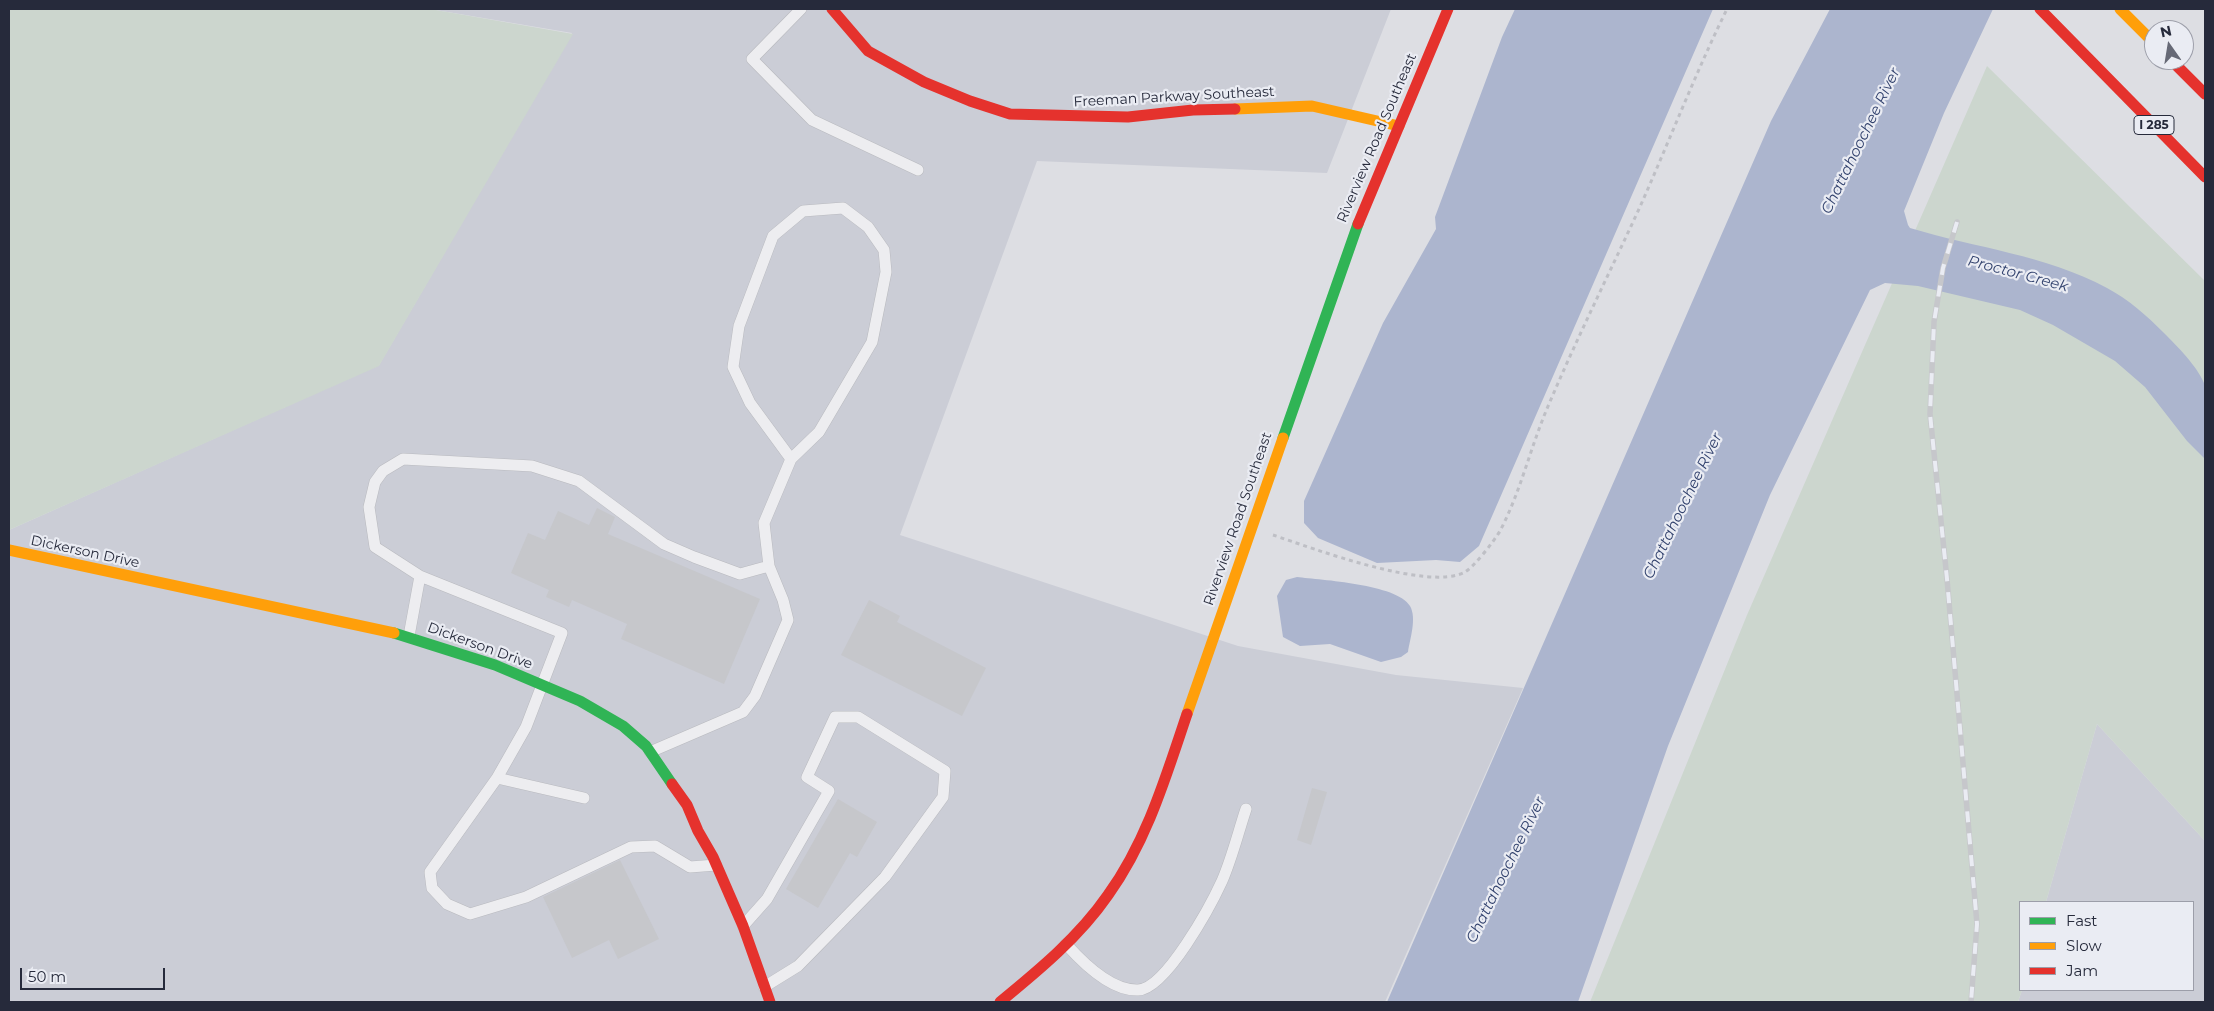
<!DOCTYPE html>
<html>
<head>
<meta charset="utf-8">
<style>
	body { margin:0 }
	#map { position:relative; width:2214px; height:1011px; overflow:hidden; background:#dddee3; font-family:Montserrat,sans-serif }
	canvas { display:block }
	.frame { position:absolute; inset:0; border:10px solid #262a3b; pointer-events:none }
	.legend { position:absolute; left:2019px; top:901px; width:175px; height:90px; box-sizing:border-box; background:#eaecf3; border:1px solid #9c9ea9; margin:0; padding:6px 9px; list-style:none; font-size:15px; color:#262a3b }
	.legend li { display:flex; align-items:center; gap:10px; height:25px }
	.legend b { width:25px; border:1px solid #9c9ea9 }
	.north { position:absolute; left:2144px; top:20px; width:50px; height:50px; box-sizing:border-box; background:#eaecf3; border:1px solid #9c9ea9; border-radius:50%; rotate:347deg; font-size:14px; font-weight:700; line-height:20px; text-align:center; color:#262a3b }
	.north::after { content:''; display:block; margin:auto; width:18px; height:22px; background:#666976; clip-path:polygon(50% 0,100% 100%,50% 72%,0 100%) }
	.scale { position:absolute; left:20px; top:968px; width:145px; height:22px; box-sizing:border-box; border:2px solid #262a3b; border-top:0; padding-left:6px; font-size:15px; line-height:18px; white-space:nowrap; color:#262a3b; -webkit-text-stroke:4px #eaecf3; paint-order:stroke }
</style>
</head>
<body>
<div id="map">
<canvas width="2214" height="1011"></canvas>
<div class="frame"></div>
<ul class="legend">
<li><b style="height:6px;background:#30b455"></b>Fast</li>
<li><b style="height:6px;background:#ff9f0a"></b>Slow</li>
<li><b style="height:6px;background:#e5322d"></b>Jam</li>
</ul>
<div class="north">N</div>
<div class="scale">50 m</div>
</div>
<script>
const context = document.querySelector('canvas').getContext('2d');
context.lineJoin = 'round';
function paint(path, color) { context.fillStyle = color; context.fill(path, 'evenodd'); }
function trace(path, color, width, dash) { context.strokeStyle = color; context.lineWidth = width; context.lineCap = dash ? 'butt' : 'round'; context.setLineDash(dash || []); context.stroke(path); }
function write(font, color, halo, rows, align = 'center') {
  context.font = font + ' Montserrat,sans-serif'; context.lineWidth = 4.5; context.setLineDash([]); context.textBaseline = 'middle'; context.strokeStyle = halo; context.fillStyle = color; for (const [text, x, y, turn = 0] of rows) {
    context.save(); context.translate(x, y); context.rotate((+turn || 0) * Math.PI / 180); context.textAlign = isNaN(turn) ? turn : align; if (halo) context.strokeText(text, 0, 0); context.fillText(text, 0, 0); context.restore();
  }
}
paint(new Path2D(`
	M 430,9 L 1391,9 L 1327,173 L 1037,161 L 900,535 L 1238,646 L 1396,675 L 1523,688 L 1385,1002 L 9,1002 L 9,530 L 379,365 L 572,33 Z
	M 2097,724 L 2205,841 L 2205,1002 L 2018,1002 L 2022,990 L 2193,990 L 2193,902 L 2046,902 Z`), '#cbcdd6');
paint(new Path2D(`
	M 9,9 L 430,9 L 573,34 L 379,366 L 9,530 Z
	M 1987,66 L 2205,281 L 2205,841 L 2097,724 L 2046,902 L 2020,902 L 2022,990 L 2018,1002 L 1590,1002 L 1747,615 Z`), '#ccd6ce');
paint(new Path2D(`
	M 1515,9 L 1713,9 L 1479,546 L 1460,562 L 1436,560 L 1377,563 L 1318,538 L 1304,523 L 1304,501 L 1383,323 L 1436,229 L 1435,217 L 1502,37 Z
	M 1830,9 L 1993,9 L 1944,113 L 1904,211 L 1908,225 L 1910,228 C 1976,248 2046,255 2107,288 C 2128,299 2147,316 2164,333 C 2177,346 2197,366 2204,383 C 2208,391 2205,447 2205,459 L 2187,441 L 2145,387 L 2115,361 L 2053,325 L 2020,310 L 1918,286 L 1885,283 L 1870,290 L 1770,495 L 1668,746 L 1578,1002 L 1387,1002 L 1771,121 Z
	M 1297,577 C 1321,580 1397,584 1410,606 C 1417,618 1410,639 1408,652 L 1401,657 L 1381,662 L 1330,644 L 1300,646 L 1283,637 L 1277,596 L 1286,580 Z`), '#acb5ce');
paint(new Path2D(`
	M 597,508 L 615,517 L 608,534 L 760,599 L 724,684 L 621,639 L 627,624 L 572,600 L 569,607 L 546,597 L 549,590 L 511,573 L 528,533 L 545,540 L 558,511 L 589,525 Z
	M 869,600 L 900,616 L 897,622 L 986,668 L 962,716 L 841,655 Z
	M 1312,788 L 1327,792 L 1311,845 L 1297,840 Z
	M 838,799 L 877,822 L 857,857 L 850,853 L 818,908 L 786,889 Z
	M 620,860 L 659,939 L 618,959 L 609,940 L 572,958 L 543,897 Z`), '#c6c7cb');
const lane = new Path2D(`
	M 801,9 L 752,59 L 812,120 L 918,170
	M 420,576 L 562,633 L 526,727 L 497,778 L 430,872 L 432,888 L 447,904 L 470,914 L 526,897 L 631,847 L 655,846 L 690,867 L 716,865
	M 409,636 L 420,576 L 375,547 L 369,507 L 375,482 L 383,471 L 403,459 L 532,466 L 579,481 L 664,544 L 694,557 L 740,574 L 769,566
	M 650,752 L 743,712 L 755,696 L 788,620 L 783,600 L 769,566 L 764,523 L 791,459 L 819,432 L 872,342 L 886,272 L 884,250 L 868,227 L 843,208 L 803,211 L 773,236 L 739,326 L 733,367 L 750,403 L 791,459
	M 497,778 L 584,798
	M 743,926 L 767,899 L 829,791 L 807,777 L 835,717 L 858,717 L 945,771 L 943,797 L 885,877 L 798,966 L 764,987
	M 1066,944 C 1082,962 1111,991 1138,990 C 1166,989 1211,905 1222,881 C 1232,858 1238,833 1246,809`);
trace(lane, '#b9babf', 12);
trace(new Path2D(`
	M 1273,535 C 1312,548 1429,592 1465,572 C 1475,566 1494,541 1500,531 C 1521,491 1531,445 1549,404 C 1577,338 1609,274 1639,209 C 1669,142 1695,74 1727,9`), '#bebfc5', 3, [4, 4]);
trace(lane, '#ededf0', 11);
trace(new Path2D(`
	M 1283,438 L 1358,224
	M 394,633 L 495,665 L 580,701 L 623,726 L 646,746 L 672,784`), '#30b455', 11);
trace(new Path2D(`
	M 2120,9 L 2154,43
	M 1235,109 L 1312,106 L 1399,126
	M 9,550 L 394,633
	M 1187,714 L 1283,438`), '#ff9f0a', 11);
trace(new Path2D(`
	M 832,9 L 868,51 L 924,82 L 970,101 L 1010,114 L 1128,117 L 1193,110 L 1235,109
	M 2040,9 L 2205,177
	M 2171,60 L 2205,94
	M 1358,224 L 1448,9
	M 672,784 L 687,805 L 698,831 L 713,857 L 743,926 L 770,1002
	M 1000,1002 C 1039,970 1079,937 1108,895 C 1147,841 1166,776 1187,714`), '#e5322d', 11);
const rail = new Path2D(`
	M 1957,222 L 1943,268 L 1934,322 L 1930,414 L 1947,579 L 1977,924 L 1971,1002`);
trace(rail, '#c6c7cb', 5.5);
trace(rail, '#eaecf3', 4, [11]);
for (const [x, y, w] of [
	[2154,125,40]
]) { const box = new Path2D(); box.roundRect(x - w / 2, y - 9.5, w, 19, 4); context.fillStyle = '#eaecf3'; context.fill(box); trace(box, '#262a3b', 1); }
write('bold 12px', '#262a3b', null, [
	["I 285",2154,125]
]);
write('14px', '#262a3b', '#eaecf3', [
	["Freeman Parkway Southeast",1174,97,-3],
	["Riverview Road Southeast",1377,138,-67],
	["Riverview Road Southeast",1238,519,-71],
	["Dickerson Drive",85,552,12],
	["Dickerson Drive",480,646,20]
]);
write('italic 15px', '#31416d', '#eaecf3', [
	["Chattahoochee River",1861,141,-64],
	["Proctor Creek",2018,274,15],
	["Chattahoochee River",1683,506,-64],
	["Chattahoochee River",1506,870,-64]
]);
</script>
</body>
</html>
